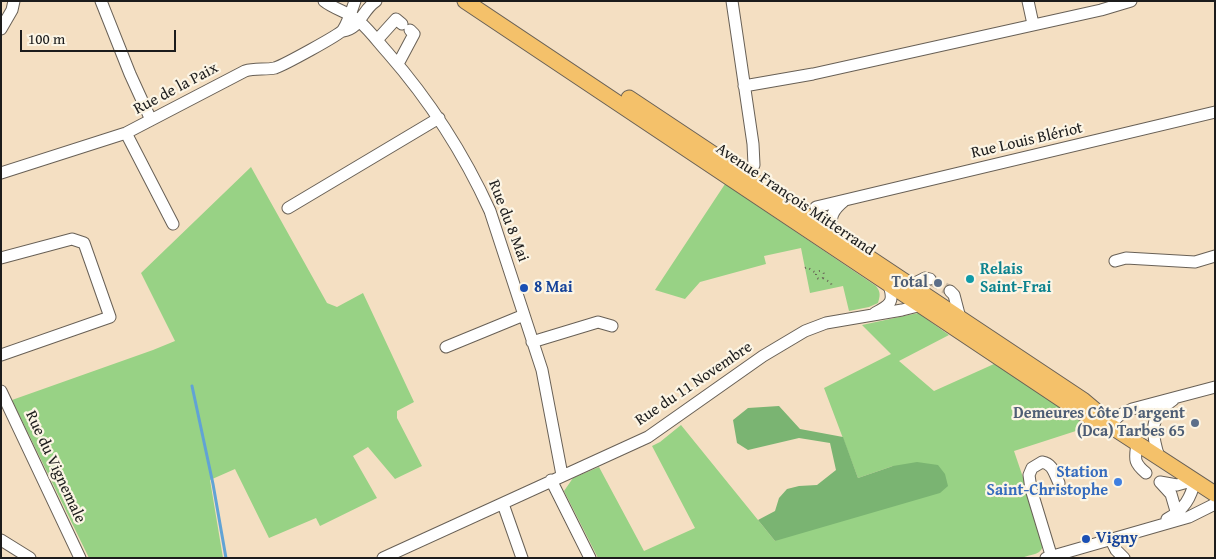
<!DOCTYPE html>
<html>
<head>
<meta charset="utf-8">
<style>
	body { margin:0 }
	#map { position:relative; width:1216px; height:559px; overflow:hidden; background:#f4dfc2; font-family:"Gentium Book Plus",serif }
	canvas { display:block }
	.frame { position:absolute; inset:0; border:2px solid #1c1c1c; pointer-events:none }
	.scale { position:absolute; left:20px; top:30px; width:156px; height:22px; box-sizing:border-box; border:2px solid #1c1c1c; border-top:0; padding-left:6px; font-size:15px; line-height:18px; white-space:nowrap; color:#1c1c1c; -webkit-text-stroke:4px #fcf5e5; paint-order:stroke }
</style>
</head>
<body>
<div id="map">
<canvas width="1216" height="559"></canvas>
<div class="frame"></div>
<div class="scale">100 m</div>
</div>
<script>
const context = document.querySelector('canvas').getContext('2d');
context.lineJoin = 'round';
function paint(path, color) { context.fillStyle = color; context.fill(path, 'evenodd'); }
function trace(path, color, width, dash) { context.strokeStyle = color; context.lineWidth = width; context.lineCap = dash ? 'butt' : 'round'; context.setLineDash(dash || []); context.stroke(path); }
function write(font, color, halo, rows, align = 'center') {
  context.font = font + ' "Gentium Book Plus",serif'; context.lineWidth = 4.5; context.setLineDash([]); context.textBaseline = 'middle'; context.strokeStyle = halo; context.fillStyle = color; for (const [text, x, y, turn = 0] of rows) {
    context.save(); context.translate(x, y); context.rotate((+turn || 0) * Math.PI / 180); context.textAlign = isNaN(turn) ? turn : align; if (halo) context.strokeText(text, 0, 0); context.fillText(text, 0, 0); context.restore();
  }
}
paint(new Path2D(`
	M 251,167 L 327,303 L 337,307 L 363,293 L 414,402 L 397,411 L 397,418 L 422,466 L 395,479 L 368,447 L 353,456 L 377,498 L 320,526 L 316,518 L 269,538 L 235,469 L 210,480 L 223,558 L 89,558 L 12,400 L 153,350 L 175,341 L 141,273 Z
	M 725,184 L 876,286 C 881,292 880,296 878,303 L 869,307 L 849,311 L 843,286 L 810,293 L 801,248 L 764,256 L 766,264 L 700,282 L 685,299 L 655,290 Z
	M 918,313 L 949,335 L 899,361 L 934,391 L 994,364 L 1087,423 L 1082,429 L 1014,451 L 1044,539 C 1043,556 1035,553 1021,558 L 598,558 L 564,491 L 573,478 L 599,467 L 644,551 L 695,528 L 652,446 L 660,442 L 681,425 L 775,541 L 893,466 L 858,478 L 824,388 L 891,354 L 862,325 Z`), '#98d285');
paint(new Path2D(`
	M 779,406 L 800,429 L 843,437 L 858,478 L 893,466 L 917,462 L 938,465 L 945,474 L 948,486 L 940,493 L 775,541 L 758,520 L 775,511 L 779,498 L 787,489 L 799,486 L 817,485 L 836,470 L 830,443 L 799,438 L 748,450 L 737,443 L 733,420 L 748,408 Z`), '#7ab472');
trace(new Path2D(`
	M 192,386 L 213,484 L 226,558`), '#61a3d5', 3);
trace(new Path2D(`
	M 930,279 L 950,291`), '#c9b8a1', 11, [11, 5.5]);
const minor = new Path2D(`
	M 101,1 L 130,74 L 151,120
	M 324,1 C 335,10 350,12 360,22 C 370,31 379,43 388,53 C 430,101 464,154 490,211 L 542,370 L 562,475
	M 732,1 L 753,144 L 754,165 L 747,176
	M 1028,1 L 1033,24
	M 1,29 L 12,10 L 14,1
	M 343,31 C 361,28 361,11 376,1
	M 377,40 L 396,19 L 402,24
	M 398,64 L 414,34 L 410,30
	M 744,86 L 813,74 L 1101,10 L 1131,1
	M 126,133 L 173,224
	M 1,173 L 126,133 L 245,71 C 255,68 265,70 275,68 C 284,65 339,35 343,30 C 348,22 352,10 355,1
	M 816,207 L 1215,112
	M 288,208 L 439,118
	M 832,232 C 829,217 833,210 844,201
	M 1,258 L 72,239 L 84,243 L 110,317 L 1,355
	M 1115,261 L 1126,258 L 1195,262 L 1215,256
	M 911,285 L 925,278 L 930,279
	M 950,291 L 954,295 L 960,318
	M 875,313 C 891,305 895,301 888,283
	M 532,342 L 598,322 L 612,326
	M 446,347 L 524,315
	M 1,391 L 80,558
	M 1109,425 L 1120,415 L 1132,409 L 1215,387
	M 1137,443 C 1135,459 1133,462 1146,473
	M 1159,457 C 1151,433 1149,415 1173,400
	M 551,480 L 590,558
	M 1160,482 L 1177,485 L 1195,480 C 1191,498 1184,510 1167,519
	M 1160,482 L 1171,494 L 1178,518
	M 503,504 L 522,558
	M 1110,538 L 1116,550 L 1124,558
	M 1,540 L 30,558
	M 383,558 L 648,437 L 763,356 L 805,331 L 826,323 L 902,310 L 914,307 L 918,303
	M 1046,558 L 1189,517 L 1215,504
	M 1052,558 L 1031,489 L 1029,475 L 1032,468 L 1042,462 C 1053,464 1054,473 1059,483`);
const major = new Path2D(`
	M 465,1 L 1076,409 L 1093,419 L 1109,425 L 1215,494
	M 629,98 L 1083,400 L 1102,416`);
trace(minor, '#686056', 13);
trace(major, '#686056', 17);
trace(new Path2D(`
	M 805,268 L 807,267 L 816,273
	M816 275a4 4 0 1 1 8 0a4 4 0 1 1-8 0Z
	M 823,278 L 831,283 L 832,288`), '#686056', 2, [1, 4]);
trace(minor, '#fff', 11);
trace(major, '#f4c16a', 15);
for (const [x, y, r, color] of [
	[970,279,5,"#0f9aa8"],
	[938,283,5,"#5c6f8a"],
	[524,288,5,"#1a4fb4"],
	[1195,423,5,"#5c6f8a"],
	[1118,482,5,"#3f7fe0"],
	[1086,539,5,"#1a4fb4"]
]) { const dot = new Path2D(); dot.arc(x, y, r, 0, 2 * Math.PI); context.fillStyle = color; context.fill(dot); trace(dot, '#fcf5e5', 2); }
write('16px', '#1c1c1c', '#fcf5e5', [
	["Rue de la Paix",176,89,-28],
	["Rue Louis Blériot",1027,141,-13],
	["Avenue François Mitterrand",795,200,34],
	["Rue du 8 Mai",508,221,69],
	["Rue du 11 Novembre",694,384,-34],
	["Rue du Vignemale",55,467,65]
]);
write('bold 16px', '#0d838f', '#fcf5e5', [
	["Relais",980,270],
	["Saint-Frai",980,288]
], 'left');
write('bold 16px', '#4e5e75', '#fcf5e5', [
	["Total",928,283],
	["Demeures Côte D'argent",1185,414],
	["(Dca) Tarbes 65",1185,432]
], 'right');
write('bold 16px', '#164399', '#fcf5e5', [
	["8 Mai",534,288],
	["Vigny",1096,539]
], 'left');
write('bold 16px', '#366cbe', '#fcf5e5', [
	["Station",1108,473],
	["Saint-Christophe",1108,491]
], 'right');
</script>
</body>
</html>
